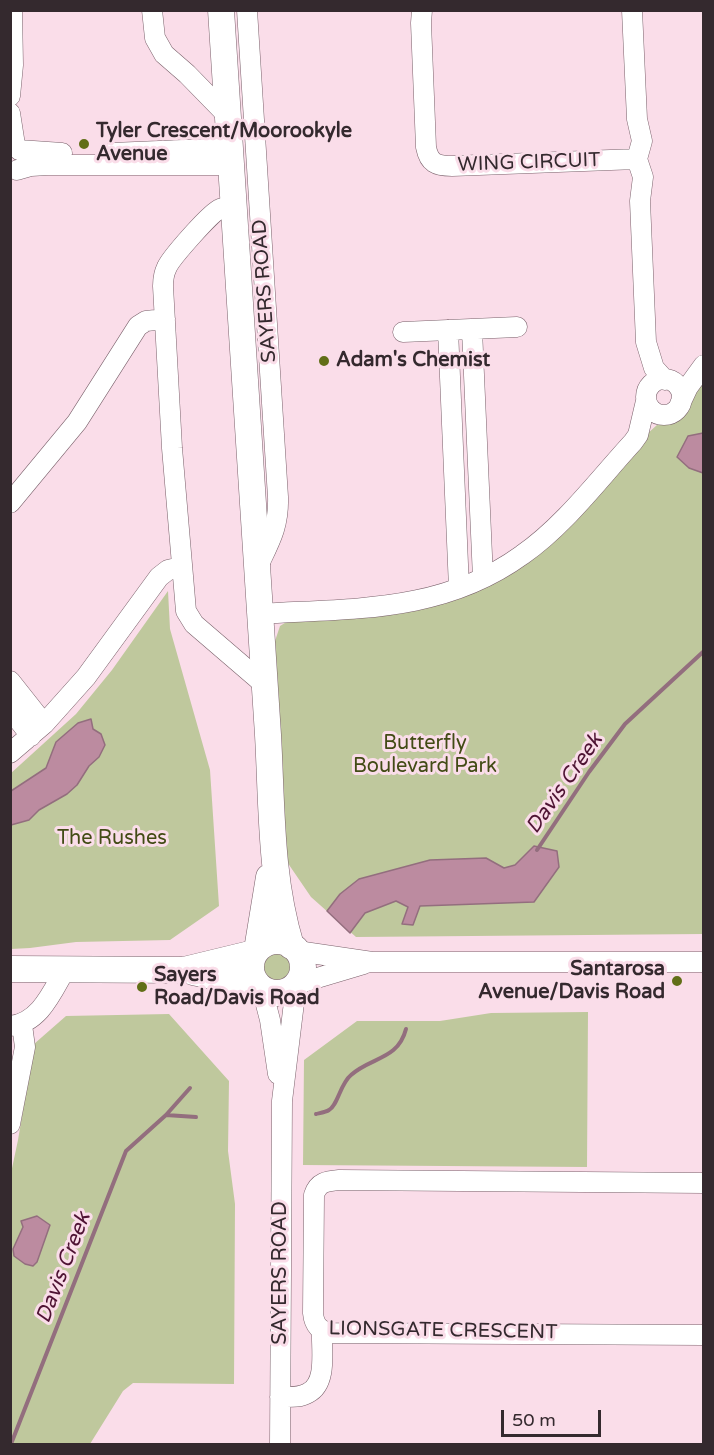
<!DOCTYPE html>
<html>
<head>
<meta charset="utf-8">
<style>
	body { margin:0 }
	#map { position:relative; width:714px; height:1455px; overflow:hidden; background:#fadde9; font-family:"Varela Round",sans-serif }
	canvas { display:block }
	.frame { position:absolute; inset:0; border:12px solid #34292e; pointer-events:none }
	.scale { position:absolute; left:501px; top:1410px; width:100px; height:27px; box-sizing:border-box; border:3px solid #34292e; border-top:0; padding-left:8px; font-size:18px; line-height:21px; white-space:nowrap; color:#34292e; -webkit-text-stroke:4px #fadde9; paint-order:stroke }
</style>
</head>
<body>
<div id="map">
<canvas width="714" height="1455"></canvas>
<div class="frame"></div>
<div class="scale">50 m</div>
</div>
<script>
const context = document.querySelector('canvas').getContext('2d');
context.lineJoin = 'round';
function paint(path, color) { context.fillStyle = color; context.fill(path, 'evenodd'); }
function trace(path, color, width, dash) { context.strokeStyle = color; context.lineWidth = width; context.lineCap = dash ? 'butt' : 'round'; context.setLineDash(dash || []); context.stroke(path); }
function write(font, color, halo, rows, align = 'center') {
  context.font = font + ' "Varela Round",sans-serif'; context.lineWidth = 6; context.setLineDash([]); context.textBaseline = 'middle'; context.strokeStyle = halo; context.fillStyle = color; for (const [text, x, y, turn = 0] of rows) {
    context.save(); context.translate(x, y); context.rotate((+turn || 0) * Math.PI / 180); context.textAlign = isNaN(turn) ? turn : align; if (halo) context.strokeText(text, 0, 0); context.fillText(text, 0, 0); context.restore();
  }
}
paint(new Path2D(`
	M 703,375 L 703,934 L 356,937 L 311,897 L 283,856 L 275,641 L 280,626 L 288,621 L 470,593 L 657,425 L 672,420 L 682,413 Z
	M 168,591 L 170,629 L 210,770 L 219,906 L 170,940 L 76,942 L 30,948 L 11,949 L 10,774 L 76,714 L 112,670 Z
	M260 968a16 16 0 1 1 32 0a16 16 0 1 1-32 0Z
	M 588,1012 L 587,1167 L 303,1165 L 304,1060 L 357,1021 L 440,1021 L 491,1013 Z
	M 169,1014 L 229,1081 L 228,1151 L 235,1204 L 234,1384 L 133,1383 L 123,1391 L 90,1444 L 11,1444 L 11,1173 L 18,1140 L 34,1044 L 66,1016 Z`), '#bfc89d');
const water = new Path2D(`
	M 703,433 L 704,433 L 703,473 L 689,468 L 677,457 L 688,436 Z
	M 91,719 L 93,729 L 101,734 L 105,745 L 99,757 L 89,766 L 77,785 L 67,794 L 39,810 L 29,820 L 11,825 L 11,791 L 46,768 L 56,742 L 78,723 Z
	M 534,846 L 557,851 L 559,867 L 534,902 L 420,906 L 413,925 L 402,924 L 408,907 L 396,901 L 365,913 L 350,933 L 327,911 L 340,894 L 359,879 L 430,860 L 486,858 L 504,868 L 515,865 Z
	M 37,1216 L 50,1225 L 37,1262 L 33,1266 L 25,1264 L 14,1256 L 13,1249 L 23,1227 L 21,1221 Z`);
paint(water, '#bc8ba0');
trace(water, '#936e7e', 1.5);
trace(new Path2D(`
	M 537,850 L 589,772 L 625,724 L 704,651
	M 316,1114 C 320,1113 326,1112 329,1110 C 338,1105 340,1084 351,1075 C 371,1057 398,1060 406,1029
	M 166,1115 L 196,1117
	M 11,1444 L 126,1151 L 166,1115 L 190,1088`), '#936e7e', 4);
const minor = new Path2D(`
	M 152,10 L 155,38 L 164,54 L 187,74 L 227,115
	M 247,10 L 278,497 C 279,526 270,541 258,566
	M 422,10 L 421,23 L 426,147 C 429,163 436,166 452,166 L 637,159
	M 632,10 L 637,119 L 642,141 L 637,159 L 643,177 L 640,201 L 646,342 L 654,368 L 665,380
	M 10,96 L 13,65 L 12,10
	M 10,113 L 15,145
	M 19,150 L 62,153
	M 112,153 L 230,148
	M 17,170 L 31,166 L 47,165 L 231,165
	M 234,208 C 230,208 224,207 220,209 C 211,212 171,258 167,267 C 164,273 163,279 163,286 L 172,448 L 186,611 L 194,624 L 265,685
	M 448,330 L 459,588
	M 472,330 L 483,578
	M 403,332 L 517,327
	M646 397a18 18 0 1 1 36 0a18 18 0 1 1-36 0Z
	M 680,404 L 688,387 L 704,365
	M 10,503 L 77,422 L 138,326 L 146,321 L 165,319
	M 260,614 C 353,608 442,613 522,555 C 564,526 599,479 633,442 L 638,435 L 646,401
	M 10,681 L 44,724
	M 10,709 L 31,736
	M 10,753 L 44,724 L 86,677 L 159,577 L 168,570 L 181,567
	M 297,951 L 372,962 L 704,962
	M 297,984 L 364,964
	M 262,989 L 270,1020 L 278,1074
	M 10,1026 C 40,1023 52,992 66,968
	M 10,1124 L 25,1047 L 22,1025
	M 704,1183 L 339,1180 C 327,1181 318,1182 314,1195 L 313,1313 C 314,1325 320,1332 332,1333 L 704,1335
	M 280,1397 C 289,1397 300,1398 308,1393 C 328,1383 321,1349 322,1330
	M 280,1444 L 282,1101 L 296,986`);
const major = new Path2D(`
	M 221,10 L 268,735 C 272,806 270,877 291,946
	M251 967a26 26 0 1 1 52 0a26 26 0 1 1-52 0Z
	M 257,950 L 269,877
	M 10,969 L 184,970 L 254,953
	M 193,972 L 258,986`);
trace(minor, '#7a616b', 21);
trace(major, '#7a616b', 27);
trace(minor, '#fff', 20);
trace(major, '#fff', 26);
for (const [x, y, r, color] of [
	[84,144,6,"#616e17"],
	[324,361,6,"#616e17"],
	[677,981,6,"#616e17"],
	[142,987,6,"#616e17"]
]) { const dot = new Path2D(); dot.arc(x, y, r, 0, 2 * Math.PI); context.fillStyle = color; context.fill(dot); trace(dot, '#fadde9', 2); }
write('bold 20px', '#34292e', '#fadde9', [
	["Tyler Crescent/Moorookyle",96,132],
	["Avenue",96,155],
	["Adam's Chemist",336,361],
	["Santarosa",665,970,"right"],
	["Avenue/Davis Road",665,993,"right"],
	["Sayers",154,976],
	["Road/Davis Road",154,999]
], 'left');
write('20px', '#34292e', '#fadde9', [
	["WING CIRCUIT",529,163,-2],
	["SAYERS ROAD",265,291,-94],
	["SAYERS ROAD",281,1273,-90],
	["LIONSGATE CRESCENT",443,1331,1]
]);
write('20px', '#424b15', '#fadde9', [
	["Butterfly",425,744],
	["Boulevard Park",425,767],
	["The Rushes",112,839]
]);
write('italic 21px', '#4e1333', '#fadde9', [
	["Davis Creek",565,784,-55],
	["Davis Creek",64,1268,-69]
]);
</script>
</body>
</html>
